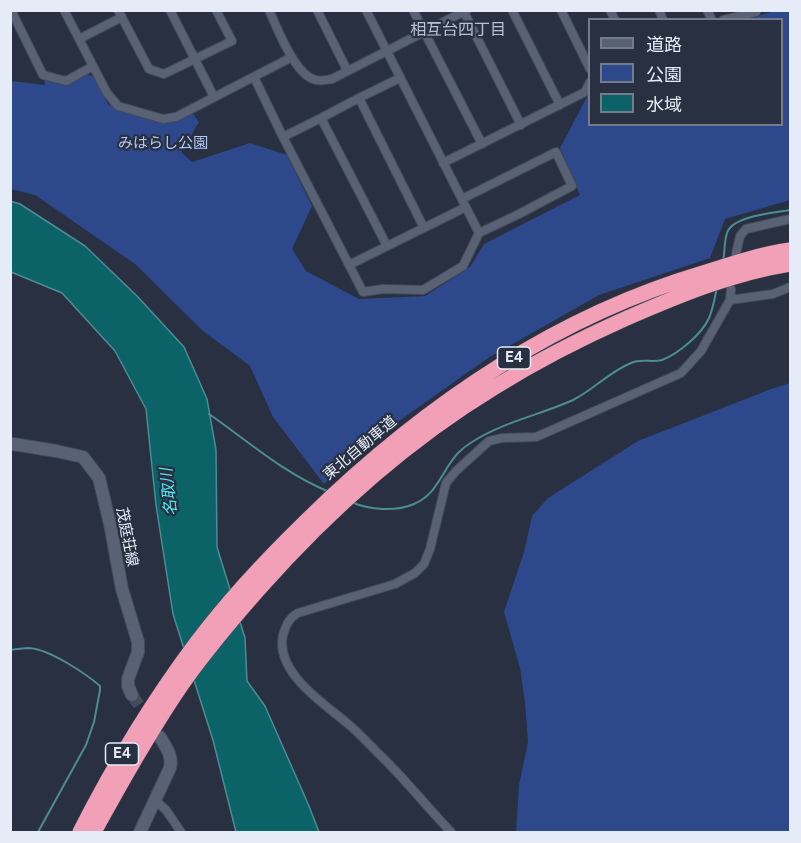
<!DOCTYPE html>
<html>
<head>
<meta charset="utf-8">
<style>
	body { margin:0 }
	#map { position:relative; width:801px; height:843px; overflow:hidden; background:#283041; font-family:"Public Sans","Noto Sans JP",sans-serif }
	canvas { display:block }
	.frame { position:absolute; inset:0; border:12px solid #e6ecf7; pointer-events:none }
	.legend { position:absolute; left:588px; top:18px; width:195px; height:108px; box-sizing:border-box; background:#283041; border:2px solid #747b8a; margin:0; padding:8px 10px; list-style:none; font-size:18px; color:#e6ecf7 }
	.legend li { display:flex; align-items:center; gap:12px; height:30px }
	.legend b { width:30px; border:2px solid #747b8a }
</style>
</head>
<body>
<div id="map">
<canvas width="801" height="843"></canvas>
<div class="frame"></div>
<ul class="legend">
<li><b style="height:8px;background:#596275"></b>道路</li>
<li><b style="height:16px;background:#2d488b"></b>公園</li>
<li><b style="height:16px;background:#0b6367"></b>水域</li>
</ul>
</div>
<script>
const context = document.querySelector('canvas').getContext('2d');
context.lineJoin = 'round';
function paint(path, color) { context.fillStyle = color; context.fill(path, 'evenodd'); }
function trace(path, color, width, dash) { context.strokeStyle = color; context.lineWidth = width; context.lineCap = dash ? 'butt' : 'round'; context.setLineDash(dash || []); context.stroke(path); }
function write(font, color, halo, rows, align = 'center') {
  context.font = font + ' "Public Sans","Noto Sans JP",sans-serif'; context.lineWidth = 4.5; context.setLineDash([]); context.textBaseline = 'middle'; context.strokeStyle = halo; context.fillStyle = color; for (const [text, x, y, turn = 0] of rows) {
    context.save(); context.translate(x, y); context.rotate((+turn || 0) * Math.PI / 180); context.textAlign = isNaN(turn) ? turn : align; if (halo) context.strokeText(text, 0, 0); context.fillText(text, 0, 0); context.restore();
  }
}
paint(new Path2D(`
	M 774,11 L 790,11 L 790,200 L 725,219 L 710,258 L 599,295 L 488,358 L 399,421 L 324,484 L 273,417 L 250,366 L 203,331 L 135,264 L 35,195 L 11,189 L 11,81 L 45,85 L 44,79 L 66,84 L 86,74 L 93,76 L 108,104 L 124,112 L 166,124 L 193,114 L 199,122 L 181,152 L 192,162 L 250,143 L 287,155 L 312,206 L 292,249 L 306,271 L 359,299 L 425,296 L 470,267 L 484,244 L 580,195 L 560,148 L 589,93 L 590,124 L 782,124 L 782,20 L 748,19 Z
	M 790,383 L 790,832 L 516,832 L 519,785 L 528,742 L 525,703 L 520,668 L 504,612 L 524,552 L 532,516 L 548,498 L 638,441 L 771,389 Z`), '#2d488b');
const water = new Path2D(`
	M 10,201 L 20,204 L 85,246 L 137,296 L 184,347 L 207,399 L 216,450 L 217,547 L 245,638 L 247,681 L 265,706 L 309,806 L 319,832 L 236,832 L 213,740 L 173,614 L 156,505 L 146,409 L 115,351 L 62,293 L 11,272 Z`);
paint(water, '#0b6367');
trace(water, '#4d8c92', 1.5);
trace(new Path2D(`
	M 723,261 C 725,252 724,242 727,233 C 732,216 774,213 790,210
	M 209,414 C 248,441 282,472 327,491
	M 351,502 C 370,510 395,512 414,504 C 438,494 442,470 458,453 C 462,449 467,445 472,442 C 503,422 540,415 573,400 C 593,390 609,372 631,363 C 641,358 651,363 662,360 C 678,354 702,334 709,318 C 713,309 715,297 717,287
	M 10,650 C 17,649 23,648 29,648 C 49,649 85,673 100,686 L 100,690 L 94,722 L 86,745 L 38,832`), '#4d8c92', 2);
trace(new Path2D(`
	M 132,695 L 150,721`), '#444c5c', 12, [12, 6]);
const street = new Path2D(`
	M 11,10 L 43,75 L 66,81 L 93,66
	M 64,10 L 107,93 L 118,106 L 163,119 L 176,117 L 292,57
	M 118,10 L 149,69 L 164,74 L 232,41 L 216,10
	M 170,10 L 214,97
	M 269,10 C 277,28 294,72 313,79 C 319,82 325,80 332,79 L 467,10
	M 317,10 L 347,70
	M 366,10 L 479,233
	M 413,10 L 482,144
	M 463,10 L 521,125
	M 512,10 L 560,105
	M 561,10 L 590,69
	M 610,10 L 615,20
	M 659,10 L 663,20
	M 707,10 L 712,20
	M 723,20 L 756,12 L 755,10
	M 79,39 L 122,17
	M 254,77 L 283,137 L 363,292 L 383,289 L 423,290 L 463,266 L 479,233 L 519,214 L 572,186 L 556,152 L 462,199
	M 359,98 L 400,78
	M 283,137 L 321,118
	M 443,163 L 585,92 L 590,82
	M 387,246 L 321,118 L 359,98 L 424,228
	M 736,254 L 740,236 L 746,229 L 790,219
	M 349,265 L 466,207
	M 730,300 L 773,294 L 790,287
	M 155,800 L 166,810 L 181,832
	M 451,832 C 427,807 405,779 380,755 C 369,744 359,733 347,723 C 323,703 275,672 283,635 C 286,625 289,618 298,613 L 395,584 L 415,573 L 424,564 L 430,549 L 446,483 L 456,471 L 489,441 L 502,438 L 536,437 L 681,373 L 701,351 L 730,300 L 731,289`);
const secondary = new Path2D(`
	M 13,444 L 56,451 L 83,457 L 99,478 L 110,524 L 122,589 L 138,642 L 138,652 L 128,679 L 128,686 L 132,695
	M 140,832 L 170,768 C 173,756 166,747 160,737`);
const highway = new Path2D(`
	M 80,832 C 114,765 152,702 197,642 C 230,598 267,559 306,521 C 418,411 551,318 703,273 C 731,264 761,254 790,250
	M 94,832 C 119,786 145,740 174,696 C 199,658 229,623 258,590 C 327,512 406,441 495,387 C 537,361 582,338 627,318 C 680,295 733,273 790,264`);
trace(street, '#444b59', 10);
trace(secondary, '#444b59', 14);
trace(highway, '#444b59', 16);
trace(street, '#596275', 8);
trace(secondary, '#596275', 12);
trace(highway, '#f2a0b7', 15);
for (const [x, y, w] of [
	[514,358,33],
	[122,754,33]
]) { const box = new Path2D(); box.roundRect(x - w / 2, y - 11, w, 22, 4.5); context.fillStyle = '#283041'; context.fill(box); trace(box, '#e6ecf7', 1.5); }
write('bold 14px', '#e6ecf7', null, [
	["E4",514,358],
	["E4",122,754]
]);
write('15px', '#b6c9f2', '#283041', [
	["みはらし公園",163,143]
]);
write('15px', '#e6ecf7', '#283041', [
	["東北自動車道",360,448,-40],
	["茂庭荘線",127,537,79]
]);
write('16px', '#b7c1d7', '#283041', [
	["相互台四丁目",458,30]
]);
write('italic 16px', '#52e6ee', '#283041', [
	["名取川",169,492,-96]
]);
</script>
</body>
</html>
